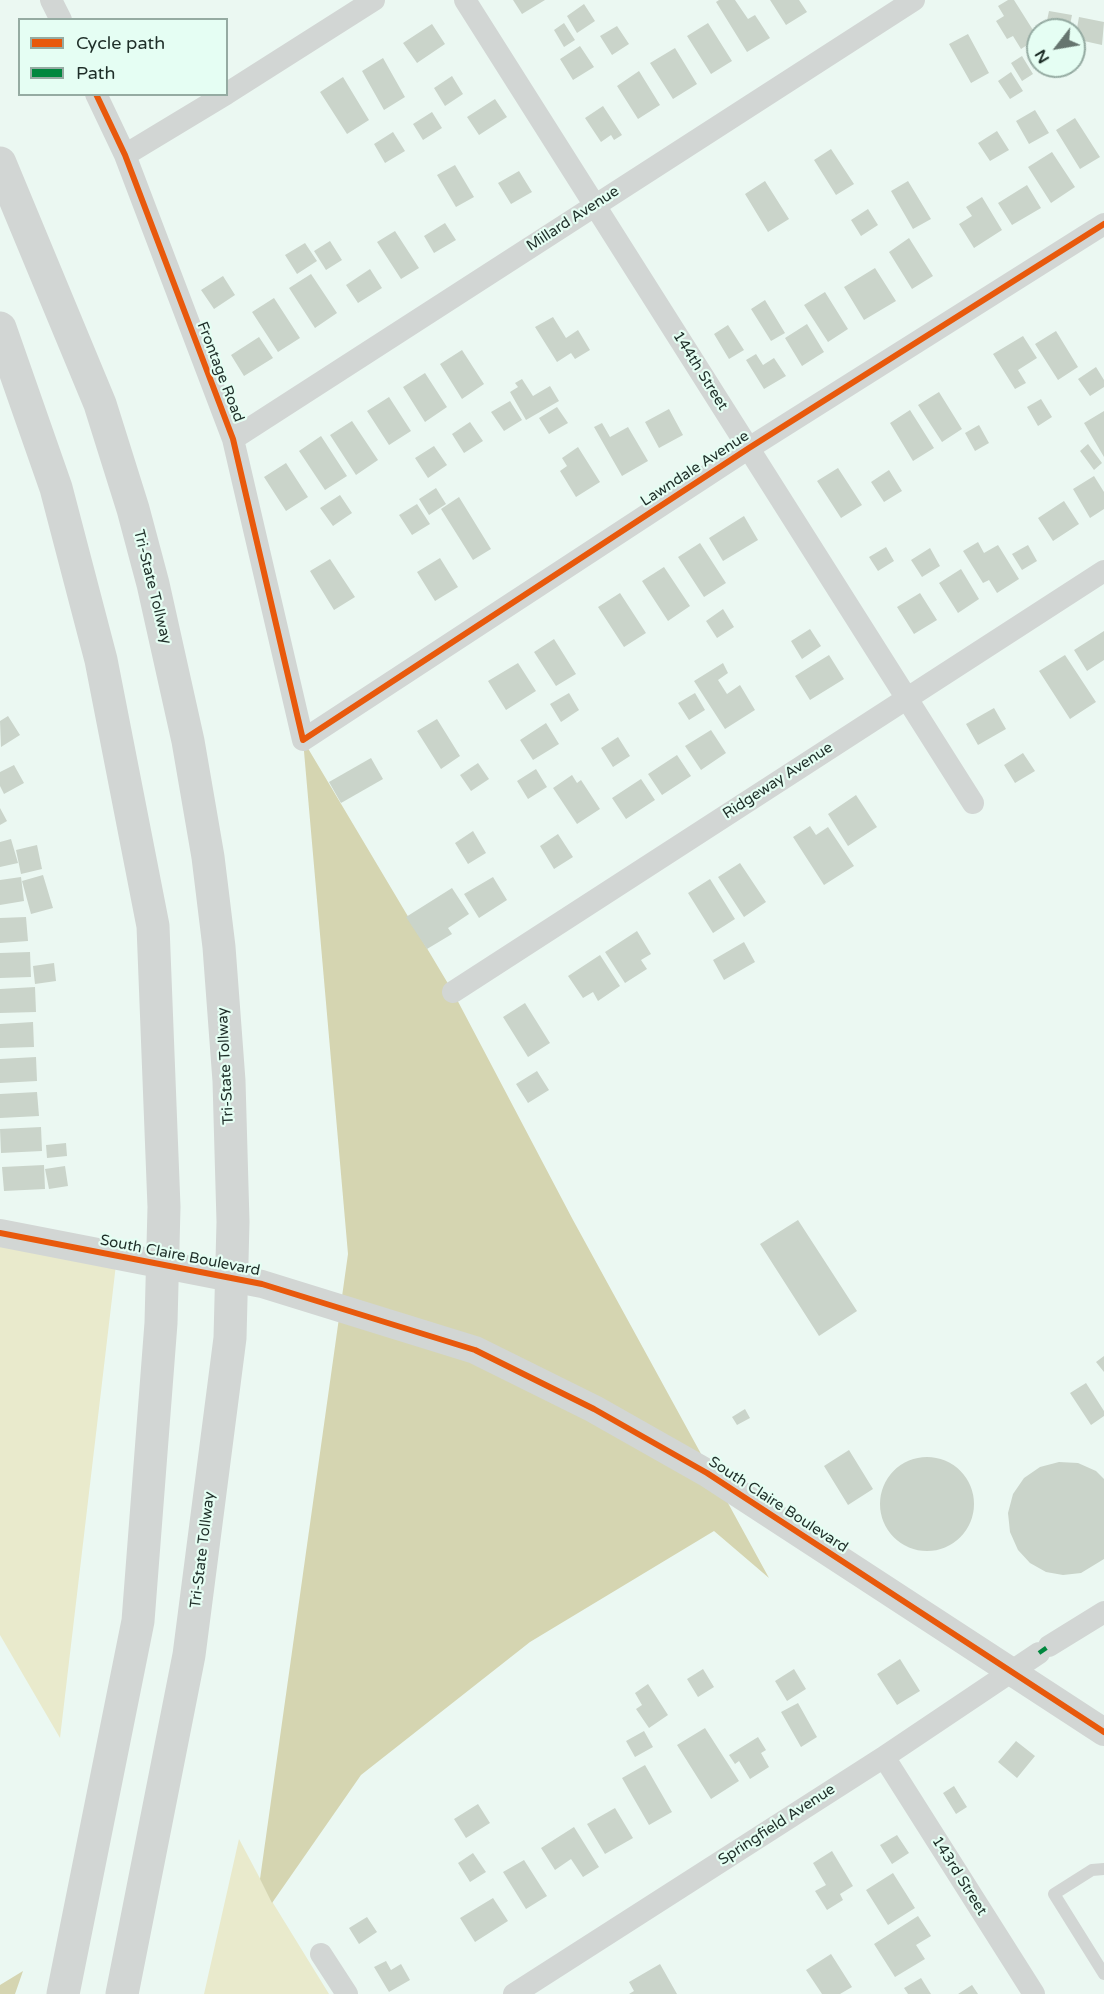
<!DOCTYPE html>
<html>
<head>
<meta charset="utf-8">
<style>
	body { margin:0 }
	#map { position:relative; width:1104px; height:1994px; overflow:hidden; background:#ebf8f2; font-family:"Varela Round",sans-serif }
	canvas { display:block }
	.legend { position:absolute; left:18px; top:18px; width:210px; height:78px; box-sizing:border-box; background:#e5fef3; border:2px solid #95aba2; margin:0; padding:8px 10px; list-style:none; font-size:18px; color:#1e2e28 }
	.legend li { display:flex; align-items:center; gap:12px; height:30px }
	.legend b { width:30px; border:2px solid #95aba2 }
	.north { position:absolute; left:1026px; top:18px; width:60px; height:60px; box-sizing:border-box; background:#e5fef3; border:2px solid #95aba2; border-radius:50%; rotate:239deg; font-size:16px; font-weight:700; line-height:24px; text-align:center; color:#1e2e28 }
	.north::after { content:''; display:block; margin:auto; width:21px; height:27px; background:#66756f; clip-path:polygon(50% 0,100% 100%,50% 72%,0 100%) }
</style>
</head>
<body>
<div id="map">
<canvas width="1104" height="1994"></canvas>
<ul class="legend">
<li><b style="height:8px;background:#e8590c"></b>Cycle path</li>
<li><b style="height:8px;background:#00873e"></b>Path</li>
</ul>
<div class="north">N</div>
</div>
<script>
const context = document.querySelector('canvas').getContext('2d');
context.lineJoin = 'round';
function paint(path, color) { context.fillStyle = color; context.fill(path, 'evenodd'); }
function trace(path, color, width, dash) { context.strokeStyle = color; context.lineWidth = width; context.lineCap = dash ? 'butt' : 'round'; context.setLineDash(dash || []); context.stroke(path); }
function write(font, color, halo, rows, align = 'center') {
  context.font = font + ' "Varela Round",sans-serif'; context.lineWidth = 4.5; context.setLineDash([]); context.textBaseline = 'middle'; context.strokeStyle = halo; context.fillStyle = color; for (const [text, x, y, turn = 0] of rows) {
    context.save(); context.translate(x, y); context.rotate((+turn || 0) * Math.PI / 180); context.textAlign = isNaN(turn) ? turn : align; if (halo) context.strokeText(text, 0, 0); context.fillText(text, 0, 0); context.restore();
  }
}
paint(new Path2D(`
	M 0,1233 L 117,1256 L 60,1738 L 0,1635 Z
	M 239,1839 L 273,1903 L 329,1994 L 204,1994 Z`), '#e9eacc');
paint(new Path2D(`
	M 303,740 L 453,992 L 573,1220 L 769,1578 L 714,1531 L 530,1642 L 361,1775 L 272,1903 L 260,1879 L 348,1254 Z
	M 23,1971 L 15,1994 L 0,1994 L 0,1985 Z`), '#d5d5b1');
paint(new Path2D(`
	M 513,0 L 545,0 L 522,14 Z
	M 719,0 L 735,0 L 748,19 L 755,15 L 770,38 L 747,52 L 716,2 Z
	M 770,0 L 799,0 L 807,12 L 786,25 Z
	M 1008,0 L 1014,0 L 1038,38 L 1021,49 L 1013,36 L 1007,39 L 996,21 L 1004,16 L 998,6 Z
	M 584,4 L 595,21 L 577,33 L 567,16 Z
	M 1049,11 L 1072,15 L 1069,30 L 1045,30 Z
	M 1079,17 L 1104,22 L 1102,45 L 1075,39 Z
	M 564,23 L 575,40 L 564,47 L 554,30 Z
	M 708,23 L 732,61 L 711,74 L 687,36 Z
	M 432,24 L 445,44 L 417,63 L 403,43 Z
	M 617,26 L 629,44 L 612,55 L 600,36 Z
	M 968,34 L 989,73 L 971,83 L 949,44 Z
	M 580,46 L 594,67 L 573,80 L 560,59 Z
	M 675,48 L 697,84 L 673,99 L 650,63 Z
	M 1022,56 L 1033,74 L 1022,81 L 1011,63 Z
	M 383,58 L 405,97 L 384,110 L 362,71 Z
	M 639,71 L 660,105 L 638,119 L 617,86 Z
	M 1011,72 L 1023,91 L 1010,99 L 998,81 Z
	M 452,76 L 463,94 L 445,106 L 434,88 Z
	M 343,77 L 369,120 L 347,134 L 320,92 Z
	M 495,99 L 507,117 L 479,135 L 467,117 Z
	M 603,106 L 622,135 L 614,140 L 611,135 L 601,142 L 585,118 Z
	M 1035,110 L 1049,133 L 1029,144 L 1016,121 Z
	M 432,112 L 442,128 L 423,140 L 413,124 Z
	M 1075,118 L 1100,157 L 1080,169 L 1056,130 Z
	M 997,131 L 1009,150 L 990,161 L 978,143 Z
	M 393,132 L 405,151 L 385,163 L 374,144 Z
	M 831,149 L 854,184 L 836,195 L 814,160 Z
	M 1052,152 L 1075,187 L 1051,203 L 1028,167 Z
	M 455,165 L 474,197 L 456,207 L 437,175 Z
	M 519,171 L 532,192 L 511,204 L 498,183 Z
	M 765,181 L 789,219 L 768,232 L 745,194 Z
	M 908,181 L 931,219 L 913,229 L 891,191 Z
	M 1027,185 L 1041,208 L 1012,225 L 998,203 Z
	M 982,197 L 1002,230 L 974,248 L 959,224 L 972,216 L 966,207 Z
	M 868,209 L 878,225 L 861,236 L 851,220 Z
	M 445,223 L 456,240 L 434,253 L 424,236 Z
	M 395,231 L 419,268 L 401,279 L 377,242 Z
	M 909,238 L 933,276 L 912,289 L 889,252 Z
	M 330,241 L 342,260 L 326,270 L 314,251 Z
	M 305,243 L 317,261 L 297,274 L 285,255 Z
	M 875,268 L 896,301 L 864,320 L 844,287 Z
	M 370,269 L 382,288 L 358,303 L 346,285 Z
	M 311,274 L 337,313 L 315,328 L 289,288 Z
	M 223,276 L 235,295 L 214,309 L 201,290 Z
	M 825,292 L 848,329 L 828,342 L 804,305 Z
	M 274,298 L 300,338 L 278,352 L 252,312 Z
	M 765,300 L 785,333 L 771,341 L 751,309 Z
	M 553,317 L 566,338 L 578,330 L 590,350 L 575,359 L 571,353 L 557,362 L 535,327 Z
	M 807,324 L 824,352 L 802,366 L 785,338 Z
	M 728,325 L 744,350 L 729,359 L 714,334 Z
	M 1056,331 L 1078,367 L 1058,380 L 1035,344 Z
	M 1023,336 L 1037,358 L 1018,370 L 1026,383 L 1015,389 L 993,354 Z
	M 259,337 L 273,358 L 244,376 L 231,355 Z
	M 462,350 L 484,384 L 462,399 L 440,364 Z
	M 756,354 L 763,365 L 774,358 L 786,376 L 764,389 L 746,360 Z
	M 1096,367 L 1104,380 L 1104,387 L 1090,396 L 1078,379 Z
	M 425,373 L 447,407 L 425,422 L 403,387 Z
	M 522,379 L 533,396 L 550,386 L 559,401 L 526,420 L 510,392 L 518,387 L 515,383 Z
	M 939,392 L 962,429 L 942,442 L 918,405 Z
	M 389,397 L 411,431 L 389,445 L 367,411 Z
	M 1041,399 L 1052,417 L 1038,426 L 1027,407 Z
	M 510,401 L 522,420 L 504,431 L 491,412 Z
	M 557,407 L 568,423 L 549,434 L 539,418 Z
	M 669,409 L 683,435 L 659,448 L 645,422 Z
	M 910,410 L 934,448 L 913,461 L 890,423 Z
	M 1104,411 L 1104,457 L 1084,423 Z
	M 352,421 L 378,460 L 356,475 L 330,435 Z
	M 470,422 L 483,441 L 464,453 L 452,434 Z
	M 602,423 L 610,437 L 628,427 L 648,461 L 622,476 L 594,427 Z
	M 979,425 L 989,443 L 975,451 L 965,433 Z
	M 321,436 L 347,476 L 325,490 L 299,451 Z
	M 1088,444 L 1102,463 L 1094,470 L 1080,451 Z
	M 434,446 L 447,465 L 428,478 L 415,458 Z
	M 578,447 L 600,482 L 576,497 L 560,471 L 567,466 L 562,458 Z
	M 286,463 L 308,497 L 286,511 L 264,477 Z
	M 838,468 L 862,505 L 841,518 L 817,481 Z
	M 889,470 L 902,491 L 884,502 L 871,482 Z
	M 1094,476 L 1104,492 L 1104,509 L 1090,518 L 1073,489 Z
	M 436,488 L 446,504 L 429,515 L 419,499 Z
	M 340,495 L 352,513 L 333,526 L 320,508 Z
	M 459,497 L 491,549 L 473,560 L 441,509 Z
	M 1064,501 L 1079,524 L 1053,541 L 1038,518 Z
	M 417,504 L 430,524 L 412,535 L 399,515 Z
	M 744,516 L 758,540 L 723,561 L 709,538 Z
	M 978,542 L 984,553 L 998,545 L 1019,579 L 997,593 L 989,580 L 983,583 L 963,551 Z
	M 700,543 L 726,583 L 704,597 L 678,557 Z
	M 1028,545 L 1037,561 L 1022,570 L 1012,554 Z
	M 886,547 L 894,561 L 878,571 L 869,557 Z
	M 930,548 L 940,566 L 922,577 L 911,560 Z
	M 440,558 L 458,587 L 435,601 L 417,572 Z
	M 330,559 L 355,597 L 334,610 L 310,571 Z
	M 664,567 L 690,606 L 668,621 L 642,581 Z
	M 961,569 L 979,599 L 958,613 L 939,583 Z
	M 620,593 L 646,633 L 624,647 L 598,607 Z
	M 920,593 L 937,620 L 914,634 L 897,607 Z
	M 723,609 L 734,627 L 717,638 L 706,621 Z
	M 810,629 L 821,646 L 802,659 L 791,641 Z
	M 1104,631 L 1104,660 L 1087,671 L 1074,650 Z
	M 554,639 L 576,674 L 556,686 L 534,652 Z
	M 829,655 L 844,679 L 810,700 L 795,676 Z
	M 1065,655 L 1096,702 L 1070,719 L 1039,671 Z
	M 518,663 L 536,691 L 506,710 L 488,681 Z
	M 723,663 L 728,673 L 718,680 L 727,694 L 740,685 L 755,710 L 725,729 L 694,681 Z
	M 569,693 L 579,710 L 561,722 L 550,704 Z
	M 695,693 L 705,710 L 689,720 L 678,703 Z
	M 994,708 L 1006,729 L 978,745 L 966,724 Z
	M 8,716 L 20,735 L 1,747 L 0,721 Z
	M 437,719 L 460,756 L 441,769 L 417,731 Z
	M 546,723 L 559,744 L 533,760 L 520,740 Z
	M 711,730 L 726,753 L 701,770 L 685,746 Z
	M 618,737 L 630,756 L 613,767 L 601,748 Z
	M 1023,753 L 1035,771 L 1015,783 L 1004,765 Z
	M 677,755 L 691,776 L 662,795 L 648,774 Z
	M 371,758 L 383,779 L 341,803 L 329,782 Z
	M 478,763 L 489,779 L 471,791 L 460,775 Z
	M 14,765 L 24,783 L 4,794 L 0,786 L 0,772 Z
	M 536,769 L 547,787 L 528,799 L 517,781 Z
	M 572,775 L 577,783 L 581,780 L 600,809 L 577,824 L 553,788 Z
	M 641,779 L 655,800 L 626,819 L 612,798 Z
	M 856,795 L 877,827 L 848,846 L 828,814 Z
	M 0,808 L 7,821 L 0,825 Z
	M 810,826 L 816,835 L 828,827 L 854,866 L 824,885 L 793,837 Z
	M 473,831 L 486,853 L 468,864 L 455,843 Z
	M 558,834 L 573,857 L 554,869 L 540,846 Z
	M 11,839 L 18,863 L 0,867 L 0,842 Z
	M 37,845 L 42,869 L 21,874 L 16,850 Z
	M 740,863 L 766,902 L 744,917 L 718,877 Z
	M 43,875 L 53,908 L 31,914 L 22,881 Z
	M 21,877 L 24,901 L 0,905 L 0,880 Z
	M 493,877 L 507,900 L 479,918 L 464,894 Z
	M 710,879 L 735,919 L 713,933 L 688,893 Z
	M 452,888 L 469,914 L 448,928 L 452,934 L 427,949 L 406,917 Z
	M 26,917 L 28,941 L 0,943 L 0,918 Z
	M 637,931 L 651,954 L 641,960 L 647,969 L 625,983 L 605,952 Z
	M 744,942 L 755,962 L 724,980 L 713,960 Z
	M 30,952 L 31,977 L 0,978 L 0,953 Z
	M 600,955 L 620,986 L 598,1001 L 593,992 L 583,998 L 568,976 Z
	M 54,963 L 56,981 L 35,984 L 33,966 Z
	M 35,987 L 36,1012 L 0,1013 L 0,989 Z
	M 525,1003 L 550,1043 L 528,1057 L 503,1017 Z
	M 33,1022 L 34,1047 L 0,1048 L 0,1024 Z
	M 36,1057 L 37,1081 L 0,1083 L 0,1059 Z
	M 537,1071 L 549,1090 L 528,1103 L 516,1084 Z
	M 37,1092 L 39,1116 L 0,1118 L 0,1094 Z
	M 41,1127 L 42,1151 L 1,1153 L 0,1129 Z
	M 66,1143 L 67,1156 L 47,1158 L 46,1145 Z
	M 44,1165 L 45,1189 L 4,1191 L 2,1167 Z
	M 65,1166 L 68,1186 L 49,1189 L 45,1169 Z
	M 798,1220 L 857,1311 L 819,1336 L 760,1244 Z
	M 1104,1356 L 1104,1372 L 1096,1362 Z
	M 1086,1383 L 1104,1411 L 1104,1416 L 1091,1425 L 1070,1393 Z
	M 745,1409 L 750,1418 L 737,1425 L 732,1417 Z
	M 849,1450 L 873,1489 L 848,1505 L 824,1466 Z
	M880 1504a47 47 0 1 1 94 0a47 47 0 1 1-94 0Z
	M 1059,1462 L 1078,1463 L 1096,1471 L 1104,1479 L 1104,1559 L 1081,1573 L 1063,1575 L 1046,1572 L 1030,1563 L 1018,1550 L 1010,1532 L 1008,1513 L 1013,1494 L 1024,1478 L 1040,1467 Z
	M 900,1659 L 920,1691 L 897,1705 L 877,1674 Z
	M 703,1669 L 714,1687 L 698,1697 L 687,1679 Z
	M 794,1669 L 806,1689 L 787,1701 L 775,1681 Z
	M 648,1684 L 668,1715 L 649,1728 L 636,1709 L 642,1705 L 635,1693 Z
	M 798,1703 L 817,1737 L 801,1747 L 781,1712 Z
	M 705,1728 L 739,1781 L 711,1799 L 677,1745 Z
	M 644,1731 L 653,1747 L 635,1757 L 626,1741 Z
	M 758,1737 L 766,1750 L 761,1753 L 769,1767 L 750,1779 L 739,1761 L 735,1764 L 729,1755 Z
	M 1016,1741 L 1035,1756 L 1017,1778 L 998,1762 Z
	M 645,1765 L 672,1812 L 649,1825 L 622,1778 Z
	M 954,1786 L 967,1807 L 956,1814 L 943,1793 Z
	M 478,1804 L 490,1823 L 466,1838 L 454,1819 Z
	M 615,1808 L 633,1838 L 605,1854 L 587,1824 Z
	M 574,1827 L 599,1867 L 583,1877 L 571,1859 L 555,1870 L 541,1848 Z
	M 897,1835 L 909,1853 L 892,1864 L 880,1845 Z
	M 832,1851 L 853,1886 L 840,1894 L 843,1900 L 827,1910 L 815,1891 L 826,1885 L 813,1863 Z
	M 473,1853 L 486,1872 L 470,1882 L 458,1863 Z
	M 524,1860 L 547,1896 L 526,1909 L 503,1872 Z
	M 893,1873 L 915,1908 L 888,1925 L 866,1890 Z
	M 493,1898 L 508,1921 L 475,1942 L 460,1918 Z
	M 918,1916 L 931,1936 L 916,1945 L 925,1959 L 895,1977 L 874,1944 Z
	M 367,1917 L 377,1932 L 359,1944 L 349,1928 Z
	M 831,1954 L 852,1987 L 840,1994 L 822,1994 L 806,1970 Z
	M 386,1961 L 391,1970 L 401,1964 L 410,1980 L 389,1992 L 374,1967 Z
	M 660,1964 L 677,1994 L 629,1994 L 634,1991 L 629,1982 Z
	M 921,1978 L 931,1994 L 908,1994 L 904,1988 Z
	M 972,1985 L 978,1994 L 958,1994 Z`), '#cad4ca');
trace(new Path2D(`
	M 1104,1869 L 1092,1870 L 1054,1894 L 1104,1974`), '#d2d6d4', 12);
trace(new Path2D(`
	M 51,0 L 61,20
	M 465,0 L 973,803
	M 96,94 L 125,155 L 233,439 L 303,740 L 749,448 L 1104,224
	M 226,94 L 374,0
	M 125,155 L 226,94
	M 233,439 L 914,0
	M 453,992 L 1104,571
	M 1049,1646 L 1104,1612
	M 884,1757 L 1034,1994
	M 321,1954 L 347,1994
	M 514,1994 L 884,1757 L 1039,1653`), '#d2d6d4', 22);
trace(new Path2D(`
	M 0,1233 L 262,1284 L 475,1350 L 594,1409 L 707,1473 L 1104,1732`), '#d2d6d4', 28);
trace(new Path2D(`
	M 0,163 L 100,404 L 133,509 L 153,584 L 188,741 L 208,857 L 219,947 L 229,1081 L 233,1222 L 230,1338 L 189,1655 L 122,1994
	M 0,328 L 56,488 L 101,660 L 153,926 L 164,1207 L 161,1323 L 138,1621 L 63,1994`), '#d2d6d4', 33);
trace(new Path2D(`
	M 1039,1653 L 1049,1646`), '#00873e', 4.5, [9, 4.5]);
trace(new Path2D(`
	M 96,94 L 125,155 L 233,439 L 303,740 L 749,448 L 1104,224
	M 0,1233 L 262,1284 L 475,1350 L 594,1409 L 707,1473 L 1104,1732`), '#e8590c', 6);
write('15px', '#1e2e28', '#e5fef3', [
	["Millard Avenue",573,219,-33],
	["144th Street",700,371,58],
	["Frontage Road",220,372,69],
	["Lawndale Avenue",695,469,-33],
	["Tri-State Tollway",152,587,76],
	["Ridgeway Avenue",778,781,-33],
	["Tri-State Tollway",226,1066,-93],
	["South Claire Boulevard",180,1256,11],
	["South Claire Boulevard",778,1505,33],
	["Tri-State Tollway",203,1550,-83],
	["Springfield Avenue",777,1825,-33],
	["143rd Street",959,1876,58]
]);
</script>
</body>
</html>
